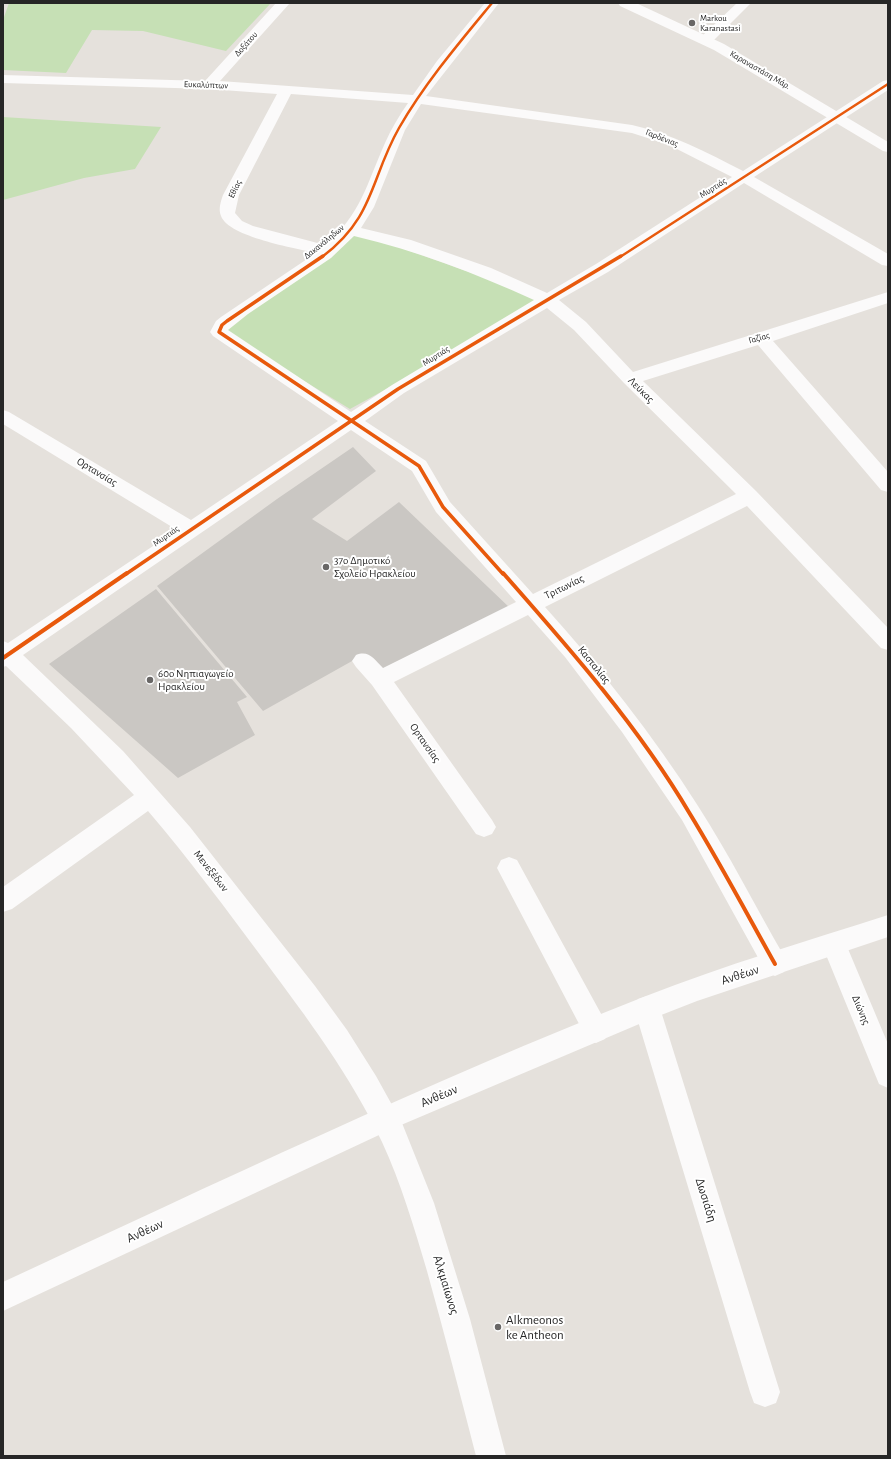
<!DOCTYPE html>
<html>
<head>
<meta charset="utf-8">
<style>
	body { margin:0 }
	#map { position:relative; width:891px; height:1459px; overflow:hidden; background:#e5e1dc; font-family:"Alegreya Sans",sans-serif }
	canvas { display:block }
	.frame { position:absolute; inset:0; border:4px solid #262626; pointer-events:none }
</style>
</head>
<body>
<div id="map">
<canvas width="891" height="1459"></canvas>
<div class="frame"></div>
</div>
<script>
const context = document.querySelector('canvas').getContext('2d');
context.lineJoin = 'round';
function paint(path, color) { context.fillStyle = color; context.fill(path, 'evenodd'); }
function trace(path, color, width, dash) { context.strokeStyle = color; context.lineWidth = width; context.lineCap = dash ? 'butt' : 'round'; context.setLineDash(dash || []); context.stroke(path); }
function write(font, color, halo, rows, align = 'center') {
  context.font = font + ' "Alegreya Sans",sans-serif'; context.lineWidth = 4; context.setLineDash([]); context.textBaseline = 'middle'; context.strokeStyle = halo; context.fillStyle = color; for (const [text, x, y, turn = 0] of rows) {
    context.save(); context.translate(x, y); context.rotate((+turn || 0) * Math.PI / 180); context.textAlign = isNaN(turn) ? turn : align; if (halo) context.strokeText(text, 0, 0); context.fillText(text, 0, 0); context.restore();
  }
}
paint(new Path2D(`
	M 9,3 L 271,3 L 226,51 L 143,31 L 92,30 L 66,73 L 3,70 L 3,20 Z
	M 3,117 L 161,127 L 135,169 L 84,178 L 3,200 Z
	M 351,230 L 548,300 L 350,409 L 219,329 Z`), '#c6e0b5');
paint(new Path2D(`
	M 353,447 L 376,471 L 312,519 L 347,541 L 399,502 L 511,609 L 380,675 L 361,656 L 263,711 L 157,586 L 277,499 Z
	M 156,589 L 247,697 L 237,702 L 255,735 L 178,778 L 49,664 Z`), '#cac7c3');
paint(new Path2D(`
	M 276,3 L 290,3 L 220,81 L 413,95 L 437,61 L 485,3 L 499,3 L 426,96 L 632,125 C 672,134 706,152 743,171 L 883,81 L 888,80 L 888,90 L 754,177 L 888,254 L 888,266 L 882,265 L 744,183 L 608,272 L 559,300 L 586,322 L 633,372 L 888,292 L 888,303 L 773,341 L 888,472 L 888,492 L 881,490 L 758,345 L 643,381 L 756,491 L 888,628 L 888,650 L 881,648 L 747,506 L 545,607 C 601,669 653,735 698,806 C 729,854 755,906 784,956 L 787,964 L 784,972 L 775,976 L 766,972 L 682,820 L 622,732 L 565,657 L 528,615 L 394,682 L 492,820 L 496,827 L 492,834 L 484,837 L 476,834 L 372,685 L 356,667 L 352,661 L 356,655 C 369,650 374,659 383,668 L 516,602 L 436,512 L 412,471 L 351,430 L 23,655 L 123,751 L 190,827 L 315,986 L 347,1030 L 376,1076 L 402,1123 L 434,1203 L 470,1319 L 506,1456 L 476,1456 C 460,1394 444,1332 427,1271 C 414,1227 401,1183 382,1142 C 351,1076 307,1018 264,960 C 226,909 189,859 148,811 L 12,909 L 3,912 L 3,887 L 134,795 L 71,728 L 6,666 L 3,667 L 3,641 L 8,643 L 177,530 L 3,424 L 3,410 L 9,412 L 191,520 L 338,421 L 213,336 L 210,332 L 216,321 L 221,317 L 316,253 C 295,248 229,237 221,216 C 218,209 221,201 223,195 L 277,94 L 209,89 L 3,83 L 3,75 L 205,81 ZM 291,94 L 408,103 C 399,116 391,129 385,143 C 367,183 361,215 325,245 L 253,226 L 242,221 L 235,213 L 239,195 ZM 421,104 L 632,133 L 669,145 L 732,177 L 596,264 L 547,293 L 491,268 L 411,240 L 361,228 L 374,207 L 405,130 ZM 354,236 C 418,251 474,273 534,300 L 392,385 L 351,412 L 228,330 L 248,314 L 331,258 ZM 547,308 L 574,330 L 624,383 L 736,494 L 533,594 L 450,502 L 426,461 L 365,421 L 404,393 Z
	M 737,3 L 751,3 L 711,43 L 701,43 L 699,40 L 701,37 Z
	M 509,857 L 517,860 L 605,1021 L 609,1030 L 605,1039 L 596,1043 L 587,1039 L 497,868 L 501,860 Z
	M 834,933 L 843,937 L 888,1044 L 888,1088 L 879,1084 L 822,945 L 825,937 Z
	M 647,996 L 656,999 L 660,1008 L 780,1392 L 776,1403 L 765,1407 L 754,1403 L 750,1392 L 634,1008 L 638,999 Z`), '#fbfafa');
paint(new Path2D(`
	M 618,3 L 636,3 L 724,44 L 888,142 L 888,152 L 883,151 L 714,50 L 620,6 Z
	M 888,915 L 888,937 L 697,1001 L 651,1019 L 394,1128 L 3,1311 L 3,1282 C 216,1183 428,1082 646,996 C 725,965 807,941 888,915 Z`), '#fbfafa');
trace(new Path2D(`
	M 322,257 C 375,217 370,179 399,128 C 425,83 459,43 492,3
	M 620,257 L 888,84`), '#e8590c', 2.5);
trace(new Path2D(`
	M 323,256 L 227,321 L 222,325 L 219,332 L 419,466 L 443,507 L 503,574
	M 126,574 L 398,389 L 621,256`), '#e8590c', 3.5);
trace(new Path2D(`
	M 503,573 C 570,649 638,726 690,814 C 720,863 747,914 775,964
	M 3,658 L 127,573`), '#e8590c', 4);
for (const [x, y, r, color] of [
	[692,23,4,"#696766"],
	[326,567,4,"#696766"],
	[150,680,4,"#696766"],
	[498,1327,4,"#696766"]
]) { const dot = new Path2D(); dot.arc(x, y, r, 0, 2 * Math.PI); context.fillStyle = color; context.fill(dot); trace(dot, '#fff', 1.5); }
write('9px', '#262626', '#fff', [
	["Markou",700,18],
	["Karanastasi",700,28]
], 'left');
write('9px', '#262626', '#fff', [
	["Δοξάτου",246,44,-48],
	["Καραναστάση Μάρ.",760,70,30],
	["Ευκαλύπτων",206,85,2],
	["Γαρδένιας",662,138,21],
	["Μυρτιάς",713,188,-32],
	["Εθίας",235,189,-64],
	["Δακανάληδων",324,242,-39],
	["Γαζίας",759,338,-16],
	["Μυρτιάς",436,356,-32],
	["Μυρτιάς",166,536,-35]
]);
write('11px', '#262626', '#fff', [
	["Λεύκας",641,390,45],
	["Ορτανσίας",97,472,31],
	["Τριτωνίας",564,587,-26],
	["Κασταλίας",594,665,51],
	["Ορτανσίας",425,743,55],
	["Μενεξέδων",211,871,52],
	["Διώνης",861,1010,67]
]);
write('11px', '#262626', '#fff', [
	["37ο Δημοτικό",334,561],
	["Σχολείο Ηρακλείου",334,574],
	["60ο Νηπιαγωγείο",158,674],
	["Ηρακλείου",158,687]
], 'left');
write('13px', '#262626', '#fff', [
	["Ανθέων",740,975,-18],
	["Ανθέων",439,1096,-23],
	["Δωσιάδη",706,1200,73],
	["Ανθέων",145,1231,-25],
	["Αλκμαίωνος",446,1285,73]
]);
write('13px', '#262626', '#fff', [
	["Alkmeonos",506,1320],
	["ke Antheon",506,1335]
], 'left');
</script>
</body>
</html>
